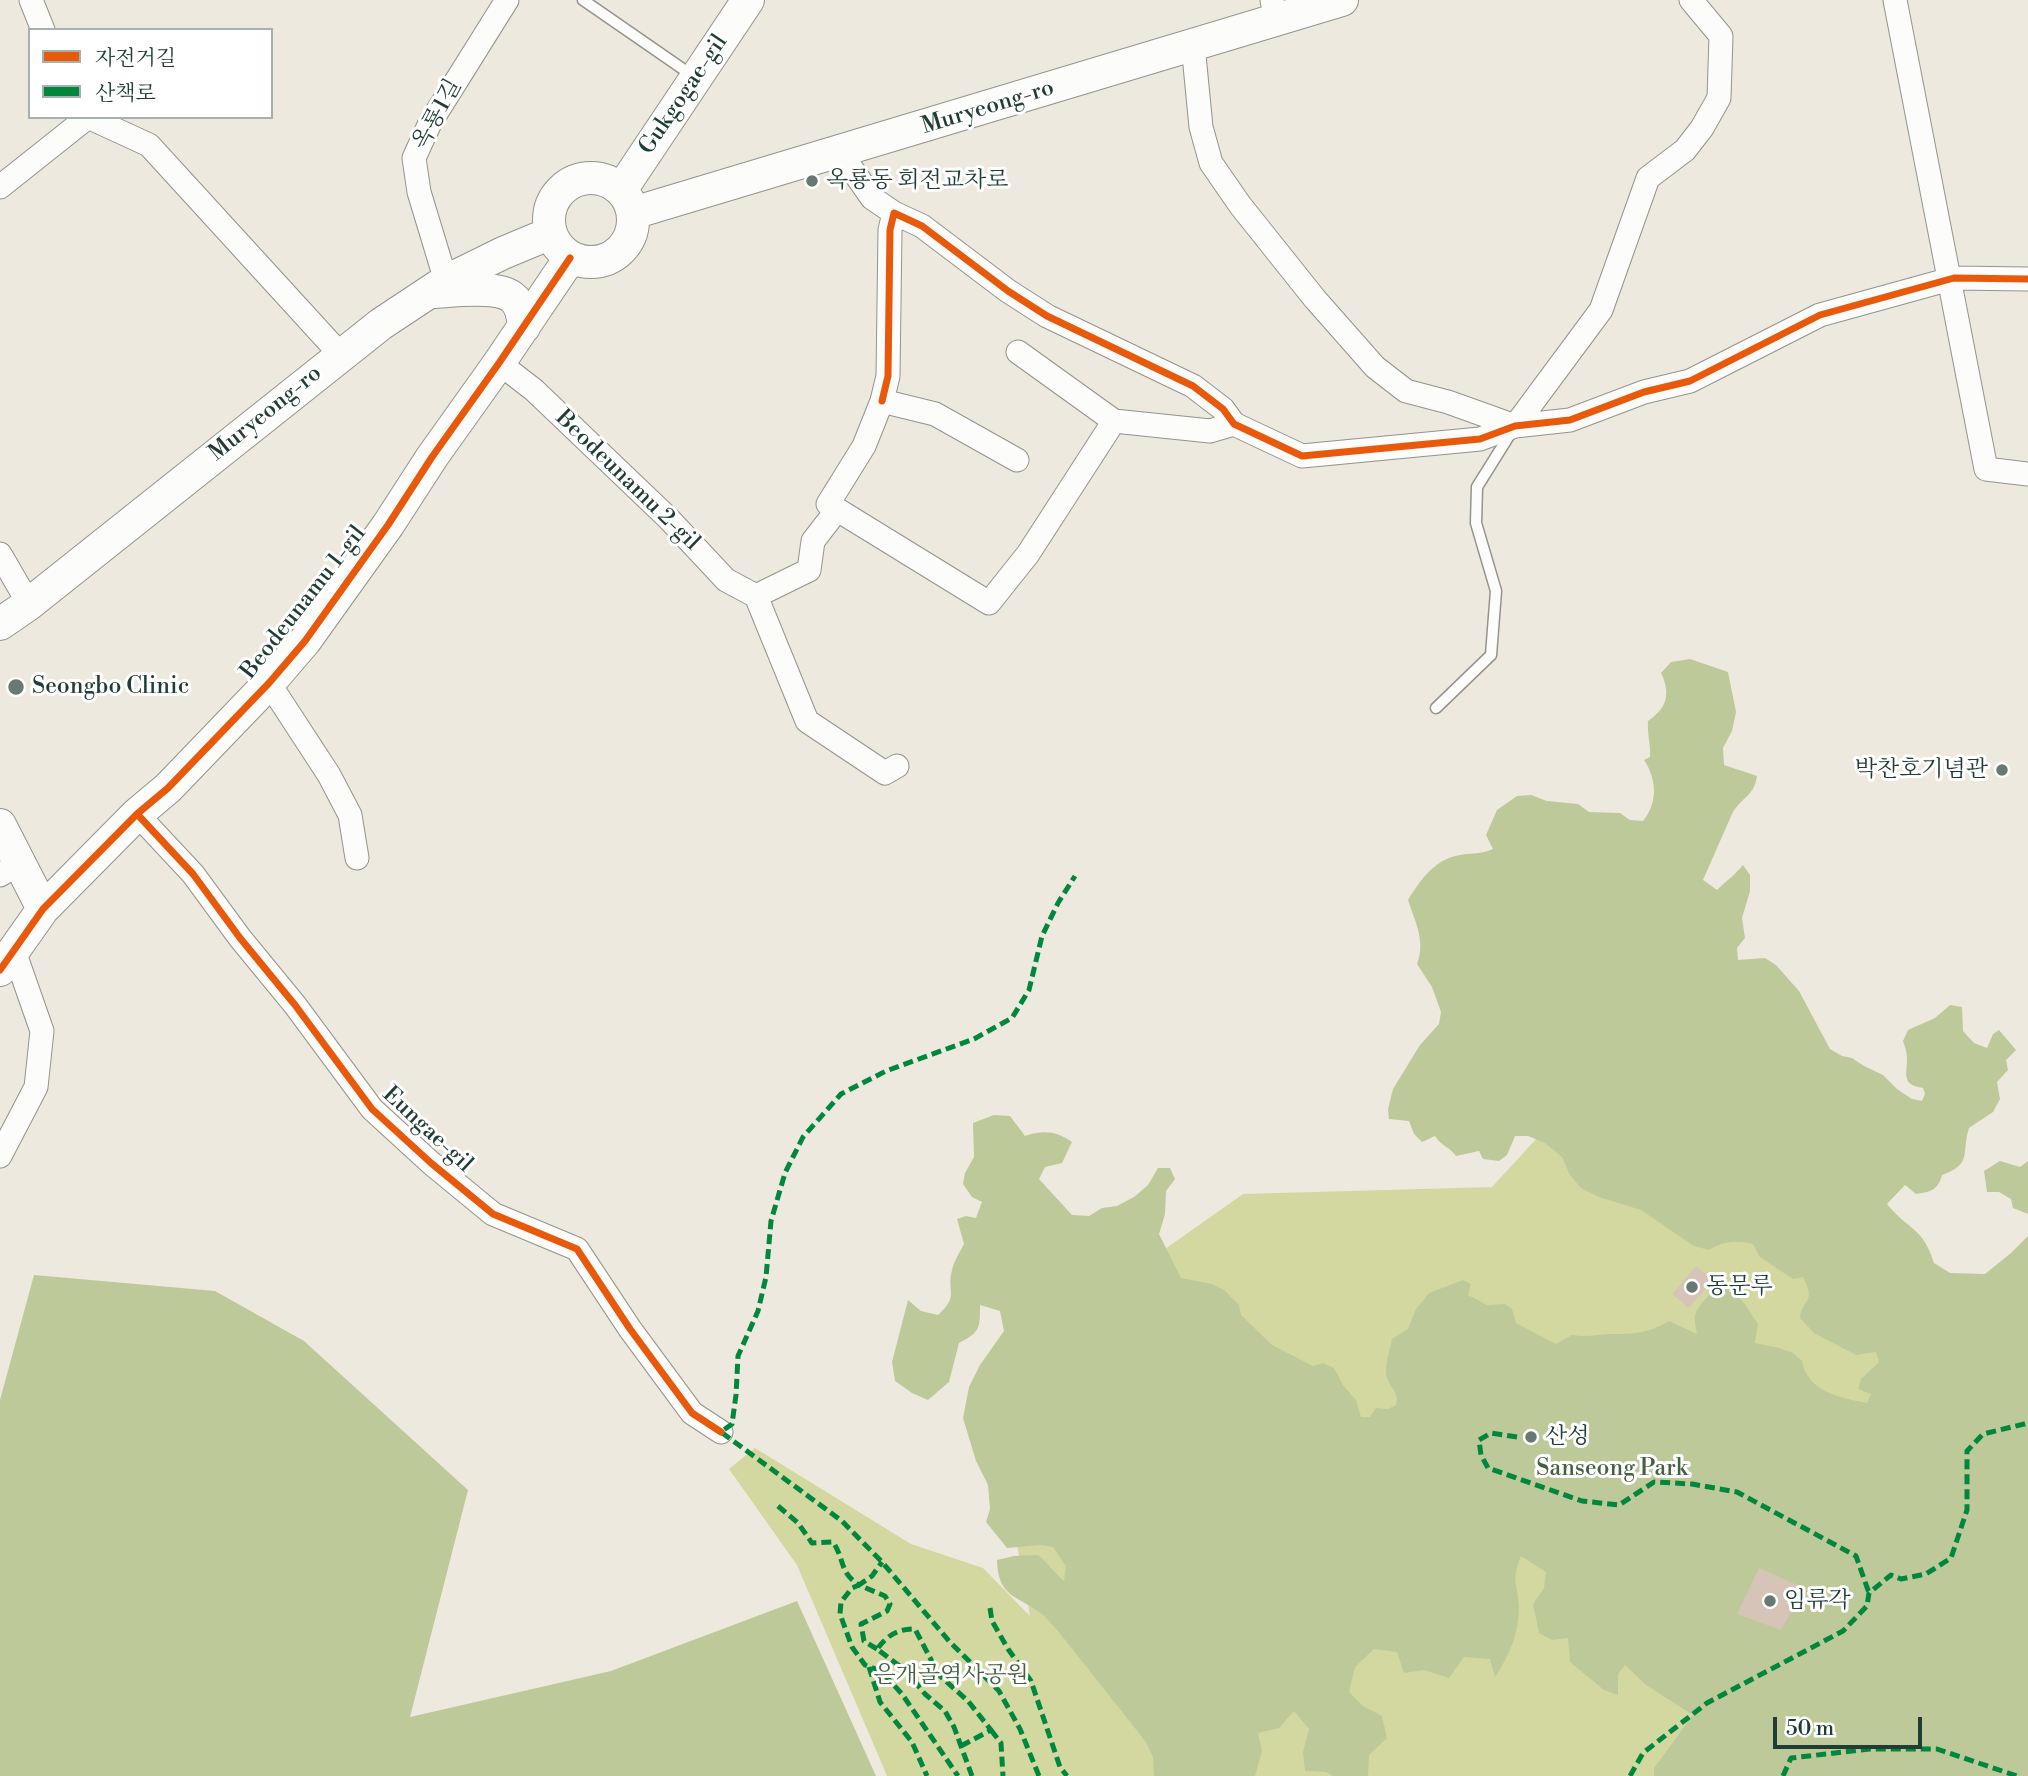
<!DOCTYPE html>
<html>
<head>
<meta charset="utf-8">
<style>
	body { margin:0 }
	#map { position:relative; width:2028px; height:1776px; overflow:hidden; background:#eee9de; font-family:"Libre Bodoni","Noto Serif KR",serif }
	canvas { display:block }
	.legend { position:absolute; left:28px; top:28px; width:245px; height:91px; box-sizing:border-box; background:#fff; border:2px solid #a5b1ae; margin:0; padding:9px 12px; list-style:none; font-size:21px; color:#1f3d34 }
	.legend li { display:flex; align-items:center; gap:14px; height:35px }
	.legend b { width:35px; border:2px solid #a5b1ae }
	.scale { position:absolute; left:1773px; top:1717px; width:149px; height:32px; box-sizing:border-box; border:4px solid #1f3d34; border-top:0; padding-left:9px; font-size:21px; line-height:24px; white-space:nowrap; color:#1f3d34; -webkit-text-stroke:5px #fff; paint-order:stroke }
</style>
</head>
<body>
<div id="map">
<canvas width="2028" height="1776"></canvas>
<ul class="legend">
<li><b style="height:9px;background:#e8590c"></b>자전거길</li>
<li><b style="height:9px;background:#00873e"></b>산책로</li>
</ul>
<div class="scale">50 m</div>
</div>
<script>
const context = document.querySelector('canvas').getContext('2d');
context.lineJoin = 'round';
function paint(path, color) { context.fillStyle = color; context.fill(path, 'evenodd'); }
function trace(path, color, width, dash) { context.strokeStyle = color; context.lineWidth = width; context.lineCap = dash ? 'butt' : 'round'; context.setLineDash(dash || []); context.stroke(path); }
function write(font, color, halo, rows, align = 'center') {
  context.font = font + ' "Libre Bodoni","Noto Serif KR",serif'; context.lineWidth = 6; context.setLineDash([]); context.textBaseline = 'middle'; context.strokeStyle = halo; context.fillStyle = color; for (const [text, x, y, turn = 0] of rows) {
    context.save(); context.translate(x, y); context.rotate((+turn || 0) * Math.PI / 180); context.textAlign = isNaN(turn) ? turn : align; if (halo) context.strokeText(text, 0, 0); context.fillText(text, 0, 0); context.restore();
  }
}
paint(new Path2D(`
	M 1617,1051 L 1926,1311 L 2028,1776 L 887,1776 L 797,1565 L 729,1469 L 755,1448 L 911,1544 L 983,1568 L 1030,1616 L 997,1436 L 1060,1323 L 1243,1194 L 1492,1187 Z`), '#d3d8a0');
paint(new Path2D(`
	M 1690,659 L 1728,672 L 1736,712 L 1732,731 L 1723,748 L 1724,765 L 1757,776 C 1754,797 1741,797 1732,814 L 1703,880 L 1717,890 C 1726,881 1735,875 1743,865 L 1750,875 L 1750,891 L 1742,918 L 1745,938 L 1737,948 L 1738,960 L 1765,958 L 1776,965 L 1799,991 L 1830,1049 L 1842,1056 L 1852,1058 L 1864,1066 L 1883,1075 L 1897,1089 L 1912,1099 L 1922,1101 L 1925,1094 L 1923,1088 C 1901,1085 1907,1074 1907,1058 C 1907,1052 1905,1047 1903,1041 L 1908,1030 L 1935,1018 L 1950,1005 L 1962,1007 L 1963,1031 L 1974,1043 L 1987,1048 L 1993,1034 L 1999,1030 L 2016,1050 L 2006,1060 L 2008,1070 L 1997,1082 L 2000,1099 L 1993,1112 L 1969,1128 C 1961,1153 1973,1164 1942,1175 C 1938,1190 1931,1192 1916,1194 L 1905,1185 L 1887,1204 C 1908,1230 1923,1227 1934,1263 L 1950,1273 L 1985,1274 L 2011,1253 L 2028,1236 L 2028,1776 L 1654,1776 L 1654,1768 L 1693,1715 L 1646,1685 L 1625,1665 L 1618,1674 L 1618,1695 L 1604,1690 L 1570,1662 L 1568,1638 L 1552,1640 L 1539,1633 L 1533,1604 L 1544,1588 L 1546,1572 L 1521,1556 C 1510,1583 1519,1585 1519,1610 C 1518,1635 1509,1656 1495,1677 L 1490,1659 L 1464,1657 L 1449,1678 L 1424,1670 L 1404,1673 L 1397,1652 L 1374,1649 L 1355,1667 L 1349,1692 L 1363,1706 L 1382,1716 L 1387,1738 L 1369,1755 L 1368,1776 L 1333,1776 L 1326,1772 L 1305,1771 L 1303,1752 L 1309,1729 L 1294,1711 L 1279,1728 L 1258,1733 L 1262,1751 L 1255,1776 L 1154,1776 L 1153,1757 L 1146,1742 L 1058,1631 C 1053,1626 1048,1619 1042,1614 C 1017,1595 998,1598 997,1560 L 1014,1556 L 1038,1555 C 1048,1563 1054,1573 1064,1581 L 1066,1566 L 1053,1547 L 1040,1545 L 1007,1548 L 986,1522 L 990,1509 L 988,1485 L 976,1461 L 963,1418 L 969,1387 L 980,1365 L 1004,1331 L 1000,1311 L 980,1305 C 980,1329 980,1332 959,1343 L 949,1382 L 928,1400 L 912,1393 L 895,1381 L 892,1362 L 908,1300 L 921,1311 L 938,1315 C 960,1295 946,1292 952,1270 C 954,1261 960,1252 964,1244 L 957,1219 L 966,1216 L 976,1218 L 982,1202 L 972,1197 L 963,1184 L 965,1173 L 974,1157 L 973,1123 L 994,1115 L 1010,1116 L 1025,1136 C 1043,1130 1056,1131 1072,1142 L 1062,1163 L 1045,1167 L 1039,1179 L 1072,1215 L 1089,1216 L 1102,1208 L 1117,1206 L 1134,1197 L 1148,1185 L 1158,1168 L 1170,1168 L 1175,1179 L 1166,1191 L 1165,1214 L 1159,1234 L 1181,1278 L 1212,1284 L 1224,1290 L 1239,1305 L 1241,1315 L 1272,1345 L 1313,1366 L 1323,1363 L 1334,1368 L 1343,1385 L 1356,1400 L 1361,1417 L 1370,1417 L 1376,1408 L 1388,1409 L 1396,1405 C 1400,1391 1388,1387 1386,1374 C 1385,1364 1390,1350 1392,1339 L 1408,1329 L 1416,1309 L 1429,1293 L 1463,1280 L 1471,1284 L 1468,1295 L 1487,1305 L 1505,1304 L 1512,1309 L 1516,1323 L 1556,1344 L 1572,1335 C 1586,1338 1599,1334 1613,1334 C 1635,1334 1649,1333 1669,1321 L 1697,1334 C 1696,1328 1694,1321 1695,1315 C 1699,1303 1714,1289 1726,1286 L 1745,1304 L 1758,1324 L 1755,1343 L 1779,1348 L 1793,1353 L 1802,1361 C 1807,1391 1840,1398 1867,1403 L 1871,1394 L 1858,1389 L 1861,1379 L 1879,1362 L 1876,1352 L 1856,1355 L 1814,1333 L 1800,1318 C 1802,1297 1817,1304 1803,1277 L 1793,1279 L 1760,1257 L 1753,1244 C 1736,1240 1724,1241 1709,1250 L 1694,1246 L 1641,1210 L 1599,1197 L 1581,1188 L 1570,1175 L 1562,1157 L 1545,1143 L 1528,1136 L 1515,1136 L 1507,1155 L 1499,1161 L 1483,1159 L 1479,1151 L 1456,1156 C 1450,1147 1441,1146 1435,1136 L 1422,1142 L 1414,1134 L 1409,1121 L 1389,1119 L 1388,1109 L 1393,1089 L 1420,1045 L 1439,1024 L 1441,1012 L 1432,987 L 1417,964 C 1426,941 1415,922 1408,900 C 1421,879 1435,859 1460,855 C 1472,853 1483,854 1493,849 L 1486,835 L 1497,810 L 1517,796 L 1531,795 L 1547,801 L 1578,804 L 1589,812 L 1620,813 L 1630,820 L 1643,821 C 1658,803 1657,779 1644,760 L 1650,757 C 1651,745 1647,734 1648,721 C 1667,708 1671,694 1661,673 L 1671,662 Z
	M 2000,1161 L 2020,1167 L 2028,1161 L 2028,1214 L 2013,1208 L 2011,1199 L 1999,1192 L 1987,1192 L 1984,1171 Z
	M 34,1275 L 215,1291 L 304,1341 L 468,1490 L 410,1717 L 611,1671 L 797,1601 L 876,1776 L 0,1776 L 0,1400 Z`), '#bec999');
paint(new Path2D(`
	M 1696,1266 L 1713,1280 L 1689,1308 L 1672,1294 Z
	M 1759,1568 L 1804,1588 L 1781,1630 L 1737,1614 Z`), '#d6c4b9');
const lane = new Path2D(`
	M 583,0 L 693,76
	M 1436,708 L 1491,655 L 1496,591 L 1476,523 L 1477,487 L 1512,431`);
const street = new Path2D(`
	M 31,0 L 43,30
	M 1272,0 L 1276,21
	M 1895,0 L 1986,469 L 2028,474
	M 1193,45 L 1201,127 L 1211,163 L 1240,205 L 1315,299 L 1375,367 L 1406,391 L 1448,402 L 1515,426
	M 88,117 L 149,145 L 341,355
	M 840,152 L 872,198 L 894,213
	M 0,187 L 88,117
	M 446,281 L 419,192 L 414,158 L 430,123 L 507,0
	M 1018,352 L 1114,421 L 1210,431 L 1234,424
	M 499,363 L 534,390 L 668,518 L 726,580 L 756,596
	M 882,401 L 888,376 L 890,230 L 894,213 L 922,226 L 1008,291 L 1047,316 L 1193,386 L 1223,409 L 1234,424 L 1302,456 L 1480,439 L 1515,426 L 1570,420 L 1644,392 L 1690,381 L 1820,315 L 1954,278 L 2028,279
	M 1515,426 L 1601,310 L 1648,178 L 1685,150 L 1702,128 L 1719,98 L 1721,36 L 1691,0
	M 1017,460 L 935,414 L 882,401 L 864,446 L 828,504 L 989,603 L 1028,554 L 1114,421
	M 837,510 L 813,541 L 809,570 L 756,596 L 807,721 L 885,773 L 897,766
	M 0,554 L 29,604
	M 269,683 L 329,775 L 350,815 L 357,858
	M 137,814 L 193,874 L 240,938 L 295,1005 L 372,1109 L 431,1163 L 493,1214 L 577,1249 L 630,1329 L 692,1413 L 721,1432
	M 0,875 L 18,864
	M 0,1156 L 36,1087 L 42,1031 L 14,951`);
const secondary = new Path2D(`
	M549 220a42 42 0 1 1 84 0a42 42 0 1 1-84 0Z
	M 621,190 L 748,0
	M 633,213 L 1342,0
	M 433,292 C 453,291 496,285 512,297 C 521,304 523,316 524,327
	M 0,624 L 29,604 L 381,324 L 446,281 L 503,253 L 551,233
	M 0,825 L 43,909
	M 0,970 L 43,909 L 137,814 L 168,788 L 269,683 L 305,641 L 388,525 L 432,457 L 499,363 L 570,258`);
trace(lane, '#92948d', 13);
trace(street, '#92948d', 25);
trace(secondary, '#92948d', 34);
trace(lane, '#fcfcfa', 10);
trace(street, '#fcfcfa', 23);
trace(secondary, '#fcfcfa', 32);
trace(new Path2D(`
	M 1517,1437 L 1491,1433 L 1479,1440 L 1481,1455 L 1488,1468 L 1582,1501 L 1619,1505 L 1654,1482 L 1692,1484 L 1737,1492 L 1856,1556 L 1869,1593
	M 778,1506 L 798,1523 L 812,1543 L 833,1542 C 845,1560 839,1572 859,1585 L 852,1588 L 841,1602 L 840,1614 L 852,1647 L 865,1665 L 881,1671 L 902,1694 L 958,1776
	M 990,1608 L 992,1621 L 1008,1649 L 1031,1681 L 1060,1767 L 1067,1776
	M 877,1649 L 864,1641 L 861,1624 L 887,1611 L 890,1604 L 885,1596 L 859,1585 L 872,1576 L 882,1562
	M 869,1667 L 880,1702 L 912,1742 L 927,1776
	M 991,1730 L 1001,1743 L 1003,1776
	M 961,1746 L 991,1730 L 968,1701 L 939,1675 L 915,1629 C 897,1629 888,1635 877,1649 L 906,1671 L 925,1694 L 945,1711 L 954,1727 L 972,1776
	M 1039,1776 L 1020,1729 L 999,1691 L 949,1641 L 882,1562 L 842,1521 L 721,1432 L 732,1424 L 736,1395 L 738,1356 L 758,1311 L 766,1277 L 771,1221 L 785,1173 L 803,1137 L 841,1094 L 886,1071 L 974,1039 L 1012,1018 L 1029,990 L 1042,936 L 1058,903 L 1075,876
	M 1630,1776 L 1643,1753 L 1707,1703 L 1843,1631 L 1867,1606 L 1869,1593 L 1891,1575 L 1901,1579 L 1926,1574 L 1951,1558 L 1967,1510 L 1967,1451 L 1983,1434 L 2028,1423
	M 1783,1776 L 1791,1758 L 1870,1749 L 1937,1749 L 2017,1776`), '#00873e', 5, [10, 5]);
trace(new Path2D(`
	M 882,401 L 888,376 L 890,230 L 894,213 L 922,226 L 1008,291 L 1047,316 L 1193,386 L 1223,409 L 1234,424 L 1302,456 L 1480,439 L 1515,426 L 1570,420 L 1644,392 L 1690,381 L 1820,315 L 1954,278 L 2028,279
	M 137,814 L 193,874 L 240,938 L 295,1005 L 372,1109 L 431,1163 L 493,1214 L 577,1249 L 630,1329 L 692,1413 L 721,1432
	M 0,970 L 43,909 L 137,814 L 168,788 L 269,683 L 305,641 L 388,525 L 432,457 L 499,363 L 570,258`), '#e8590c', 7);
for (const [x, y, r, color] of [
	[812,181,7,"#677970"],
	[16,687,9,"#677970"],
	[2002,770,7,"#677970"],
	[1692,1287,7,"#677970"],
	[1531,1437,7,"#677970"],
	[1770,1601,7,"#677970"]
]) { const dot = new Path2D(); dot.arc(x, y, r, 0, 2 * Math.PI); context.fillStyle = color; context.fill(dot); trace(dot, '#fff', 2.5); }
write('23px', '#1f3d34', '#fff', [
	["Gukgogae-gil",684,95,-56],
	["Muryeong-ro",988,108,-17],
	["옥룡1길",438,115,-61],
	["Muryeong-ro",266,414,-39],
	["Beodeunamu 2-gil",627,481,44],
	["Beodeunamu 1-gil",304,603,-52],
	["Eungae-gil",427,1130,43]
]);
write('23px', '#1f3d34', '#fff', [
	["옥룡동 회전교차로",826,181],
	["Seongbo Clinic",32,687],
	["박찬호기념관",1988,770,"right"],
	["동문루",1706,1287],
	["산성",1545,1437],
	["임류각",1784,1601]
], 'left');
write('23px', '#466042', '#fff', [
	["Sanseong Park",1612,1469],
	["은개골역사공원",951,1676]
]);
</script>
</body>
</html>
